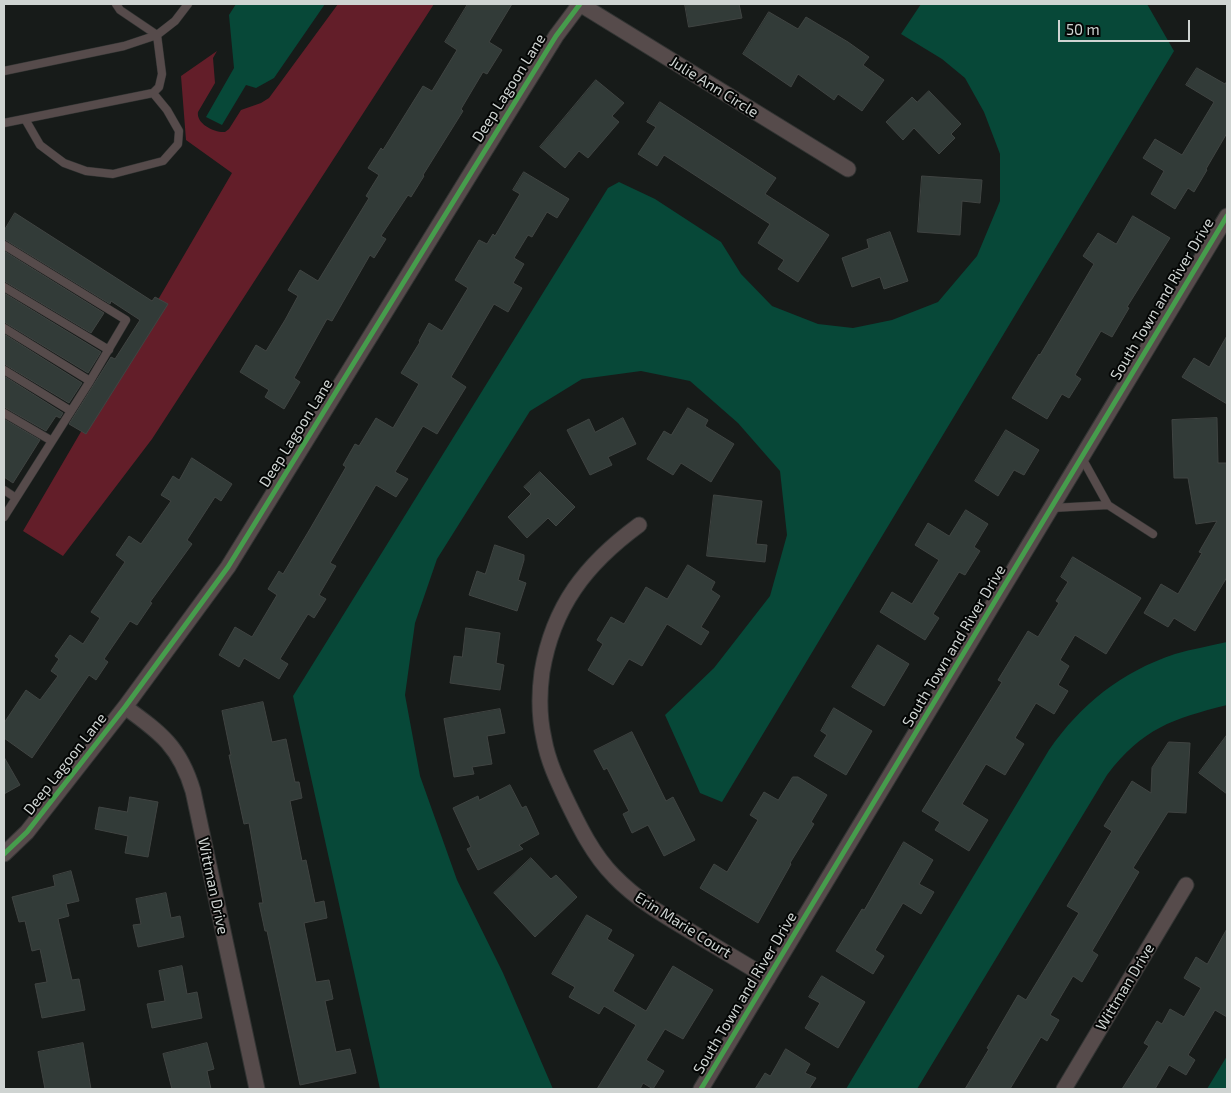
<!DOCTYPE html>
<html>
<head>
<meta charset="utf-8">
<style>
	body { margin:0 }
	#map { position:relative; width:1231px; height:1093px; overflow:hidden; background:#171b19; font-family:"Exo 2",sans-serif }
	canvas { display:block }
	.frame { position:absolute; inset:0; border:5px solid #cfd4d2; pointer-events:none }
	.scale { position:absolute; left:1058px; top:20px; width:132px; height:22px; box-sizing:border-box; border:2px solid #cfd4d2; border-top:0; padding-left:6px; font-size:15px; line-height:18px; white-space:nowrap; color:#cfd4d2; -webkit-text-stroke:4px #040605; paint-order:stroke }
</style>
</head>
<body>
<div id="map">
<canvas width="1231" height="1093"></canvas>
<div class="frame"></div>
<div class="scale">50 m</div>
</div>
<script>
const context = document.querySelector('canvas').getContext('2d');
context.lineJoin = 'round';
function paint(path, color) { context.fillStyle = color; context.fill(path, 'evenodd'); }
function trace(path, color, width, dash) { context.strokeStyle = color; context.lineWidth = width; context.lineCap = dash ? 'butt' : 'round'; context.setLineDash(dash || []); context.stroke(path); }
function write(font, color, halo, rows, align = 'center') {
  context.font = font + ' "Exo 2",sans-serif'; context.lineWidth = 4; context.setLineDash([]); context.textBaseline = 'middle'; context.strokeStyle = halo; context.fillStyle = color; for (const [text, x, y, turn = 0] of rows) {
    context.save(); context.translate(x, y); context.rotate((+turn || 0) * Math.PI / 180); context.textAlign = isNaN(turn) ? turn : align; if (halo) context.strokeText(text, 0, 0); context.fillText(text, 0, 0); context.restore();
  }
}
paint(new Path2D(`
	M 338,4 L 434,4 L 152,439 L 63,556 L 23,531 L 232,173 L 186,140 L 181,76 L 217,51 L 213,58 L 215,83 L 198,112 C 196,124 215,133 225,132 L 229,129 L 241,110 L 261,103 L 269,98 Z`), '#631e29');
paint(new Path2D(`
	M 236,4 L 325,4 L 274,78 L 256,88 L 246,85 L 222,125 L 206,117 L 234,68 L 229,15 Z
	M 921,4 L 1147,4 L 1174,51 L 722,802 L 700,793 L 665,715 L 714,668 L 770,596 L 787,535 L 780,471 L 738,423 L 690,381 L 641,371 L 582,379 L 530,411 L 437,559 L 415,623 L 405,695 L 420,776 L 457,880 L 503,973 L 553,1089 L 380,1089 L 293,696 L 608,188 L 619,182 L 655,199 L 721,242 L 741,274 L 772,306 L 818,324 L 853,328 L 892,320 L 938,302 L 977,256 L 1000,201 L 1000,154 L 984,112 L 965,78 L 942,59 L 901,34 Z
	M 1227,642 L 1227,705 C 1172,719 1143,728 1107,775 L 917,1089 L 846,1089 L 1049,750 C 1081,704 1121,672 1175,654 C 1192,649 1210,646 1227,642 Z
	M 1227,1056 L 1227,1089 L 1207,1089 Z`), '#074838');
const building = new Path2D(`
	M 468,4 L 512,4 L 489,42 L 502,50 L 487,74 L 483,72 L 461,109 L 463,111 L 423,175 L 424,176 L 411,197 L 408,195 L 381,236 L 386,239 L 374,258 L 370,255 L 332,321 L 327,319 L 294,378 L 300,382 L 284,409 L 265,397 L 269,390 L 240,372 L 256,345 L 266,351 L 285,320 L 298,296 L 288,290 L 300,270 L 318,281 L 369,198 L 366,196 L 379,175 L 368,168 L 381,148 L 383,150 L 423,86 L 432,91 L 457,50 L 445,42 Z
	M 685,4 L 739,4 L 742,18 L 689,27 Z
	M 769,12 L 798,29 L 806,17 L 848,42 L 869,57 L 863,65 L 884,80 L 862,111 L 838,94 L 834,100 L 798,74 L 791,87 L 743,54 Z
	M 1197,68 L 1225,84 L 1227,81 L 1227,133 L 1206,169 L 1207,170 L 1194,192 L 1188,188 L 1175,209 L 1151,194 L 1164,171 L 1143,158 L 1155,139 L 1182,155 L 1214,102 L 1186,85 Z
	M 596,80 L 624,103 L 612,116 L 619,122 L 588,158 L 579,151 L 565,168 L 540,147 Z
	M 929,91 L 961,124 L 951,134 L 955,138 L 939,154 L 914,128 L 903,140 L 886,122 L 912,97 L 917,102 Z
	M 660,102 L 776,178 L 765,194 L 829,235 L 798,282 L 778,269 L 784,260 L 758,243 L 770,224 L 664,155 L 657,166 L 638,154 L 656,127 L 647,122 Z
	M 524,172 L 569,199 L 557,218 L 547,212 L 532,237 L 528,235 L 514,258 L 524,264 L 513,283 L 522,288 L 508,312 L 494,304 L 451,377 L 466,387 L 437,434 L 423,426 L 395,472 L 408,479 L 396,497 L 376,485 L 330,563 L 336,566 L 319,595 L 326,599 L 314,618 L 308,614 L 280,659 L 288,664 L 279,679 L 244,658 L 239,667 L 219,655 L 235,627 L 252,637 L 277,595 L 268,589 L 279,571 L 283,574 L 310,529 L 346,467 L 343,465 L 355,444 L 359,446 L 376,418 L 393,428 L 419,384 L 401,373 L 420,342 L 419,341 L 429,323 L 442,331 L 468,288 L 455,280 L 479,240 L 487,244 L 493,234 L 495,236 L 520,194 L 513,190 Z
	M 922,176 L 982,180 L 980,203 L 962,201 L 960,235 L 918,232 Z
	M 15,213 L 152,301 L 155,297 L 168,304 L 86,434 L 69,424 L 111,357 L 115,359 L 140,320 L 111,301 L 110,304 L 4,239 L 4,231 Z
	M 1133,216 L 1170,238 L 1127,307 L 1129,308 L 1112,337 L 1101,331 L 1075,375 L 1081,379 L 1069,398 L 1062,394 L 1047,419 L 1012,398 L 1039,354 L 1040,355 L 1094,264 L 1083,256 L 1098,233 L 1116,244 Z
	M 890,232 L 908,281 L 884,289 L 880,277 L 852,287 L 842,258 L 869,248 L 867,240 Z
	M 4,251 L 104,313 L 91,333 L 4,281 Z
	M 4,293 L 101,352 L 88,373 L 4,322 Z
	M 4,334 L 82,383 L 69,403 L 4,364 Z
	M 1227,336 L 1227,404 L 1182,377 L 1194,358 L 1209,367 Z
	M 4,376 L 63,413 L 60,418 L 56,416 L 46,431 L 4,407 Z
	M 688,408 L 708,420 L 705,426 L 734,444 L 711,482 L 681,463 L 673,475 L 647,459 L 664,431 L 671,435 Z
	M 623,418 L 636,444 L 608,457 L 612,465 L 590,475 L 567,430 L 589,419 L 595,432 Z
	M 1217,418 L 1218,463 L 1227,463 L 1227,577 L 1195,631 L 1174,618 L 1168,627 L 1144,613 L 1161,584 L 1178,594 L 1202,553 L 1199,552 L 1217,521 L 1196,524 L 1188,478 L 1174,478 L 1172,420 Z
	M 4,419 L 40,440 L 13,483 L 4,477 Z
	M 1006,430 L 1039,450 L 1024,475 L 1014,470 L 998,496 L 975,481 Z
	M 192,458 L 232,484 L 221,501 L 215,497 L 187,540 L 192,544 L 150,602 L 152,603 L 137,625 L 130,621 L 104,659 L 108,662 L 96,680 L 89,675 L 32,758 L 4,738 L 4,723 L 26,690 L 40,700 L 58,676 L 51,671 L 59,659 L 55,656 L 70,635 L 83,644 L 100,618 L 91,612 L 125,562 L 116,555 L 129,536 L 141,544 L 171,501 L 161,495 L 173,476 L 179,480 Z
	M 540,472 L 575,507 L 556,526 L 548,518 L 527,538 L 508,517 L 531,494 L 524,487 Z
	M 714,495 L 762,501 L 756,544 L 767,545 L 765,562 L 707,556 Z
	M 966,510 L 988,524 L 974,547 L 980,551 L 965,575 L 959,572 L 933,614 L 939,618 L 925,640 L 880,612 L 892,592 L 912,604 L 939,560 L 915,545 L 928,523 L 949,536 Z
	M 495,545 L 524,555 L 524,560 L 518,580 L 526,583 L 517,611 L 469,595 L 477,571 L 485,574 Z
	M 1073,557 L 1141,598 L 1106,654 L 1075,635 L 1060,660 L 1069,666 L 1058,685 L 1068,691 L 1054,714 L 1036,703 L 1015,738 L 1024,744 L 1005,775 L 986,764 L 962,804 L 988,820 L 969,851 L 935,830 L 940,822 L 922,811 L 1002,682 L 998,680 L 1028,631 L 1038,637 L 1059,603 L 1056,601 L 1068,582 L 1061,577 Z
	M 688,565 L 715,582 L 711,590 L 720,596 L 701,627 L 709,632 L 701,645 L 667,624 L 642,666 L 629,659 L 613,685 L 588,670 L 603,644 L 597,640 L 611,617 L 624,624 L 646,587 L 667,599 Z
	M 466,628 L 500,633 L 496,663 L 504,665 L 500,690 L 450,683 L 454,656 L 462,657 Z
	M 878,645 L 909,664 L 884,706 L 852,687 Z
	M 263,702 L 272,742 L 286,739 L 295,782 L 299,782 L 302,798 L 290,801 L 302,861 L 306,860 L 315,903 L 324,901 L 327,918 L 304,923 L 316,982 L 329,980 L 333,999 L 325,1001 L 336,1052 L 350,1049 L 356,1073 L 300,1085 L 267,931 L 265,931 L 259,903 L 263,903 L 249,823 L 244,824 L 229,755 L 231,755 L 222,711 Z
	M 834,708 L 872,731 L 846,775 L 814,756 L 827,735 L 821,731 Z
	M 500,709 L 505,733 L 487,736 L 492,764 L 472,767 L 474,774 L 454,777 L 444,719 Z
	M 632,732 L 666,801 L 673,797 L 695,840 L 664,856 L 648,825 L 632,833 L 623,814 L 629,811 L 607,768 L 604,770 L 594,751 Z
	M 1227,735 L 1227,794 L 1199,773 Z
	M 1169,742 L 1190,743 L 1186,813 L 1168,812 L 1133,868 L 1139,872 L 1092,951 L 1098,955 L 1082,982 L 1073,976 L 1050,1015 L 1059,1020 L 1047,1041 L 1041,1037 L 1010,1089 L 965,1089 L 989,1049 L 987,1048 L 1018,995 L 1026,1000 L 1079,913 L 1067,906 L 1112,831 L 1104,826 L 1132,781 L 1151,793 L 1152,768 Z
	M 4,757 L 20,785 L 4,794 Z
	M 793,777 L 798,777 L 827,795 L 811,822 L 814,824 L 790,863 L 791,864 L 758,923 L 700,888 L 714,864 L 727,872 L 758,820 L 750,815 L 764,792 L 778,800 Z
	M 510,785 L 522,808 L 526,806 L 539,834 L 519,845 L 523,849 L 478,870 L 467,849 L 471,847 L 453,808 L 478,796 L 479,800 Z
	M 130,797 L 158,802 L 148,857 L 125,853 L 128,836 L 95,829 L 99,807 L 127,812 Z
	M 904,842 L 933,860 L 919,884 L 934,892 L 921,914 L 903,903 L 875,950 L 884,956 L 873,974 L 836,951 L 862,909 L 864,910 Z
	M 531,858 L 551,879 L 556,875 L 577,897 L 535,937 L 494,893 Z
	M 71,871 L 79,901 L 66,904 L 69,916 L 58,919 L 72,980 L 79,979 L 85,1010 L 42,1018 L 35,984 L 47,982 L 40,949 L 32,951 L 25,921 L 19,922 L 12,897 L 55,886 L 53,876 Z
	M 166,893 L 171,918 L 180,916 L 184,937 L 138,947 L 133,925 L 141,924 L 136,899 Z
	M 587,915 L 612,930 L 607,939 L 634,955 L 613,991 L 646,1011 L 673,966 L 713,990 L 683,1039 L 665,1029 L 646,1060 L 664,1071 L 653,1089 L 643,1083 L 640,1089 L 597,1089 L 636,1025 L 604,1006 L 599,1014 L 569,997 L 575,987 L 552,974 Z
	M 1227,929 L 1227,1017 L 1215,1010 L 1188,1055 L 1195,1060 L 1186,1075 L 1169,1065 L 1155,1089 L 1122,1089 L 1149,1046 L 1144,1043 L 1157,1021 L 1162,1024 L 1170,1009 L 1184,1017 L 1201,988 L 1184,978 L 1196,957 L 1207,964 Z
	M 182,966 L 187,994 L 197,992 L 202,1018 L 152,1028 L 147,1004 L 165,1001 L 159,971 Z
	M 822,976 L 865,1002 L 838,1048 L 805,1028 L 820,1003 L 809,997 Z
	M 83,1043 L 91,1089 L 45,1089 L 38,1052 Z
	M 207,1043 L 214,1069 L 207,1071 L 211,1089 L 172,1089 L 163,1054 Z
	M 786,1049 L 810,1064 L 805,1073 L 816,1078 L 809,1089 L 755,1089 L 765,1073 L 770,1076 Z`);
paint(building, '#323b38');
trace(building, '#404442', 1);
const lane = new Path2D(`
	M 4,71 L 124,46 L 157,35 L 175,21 L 188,4
	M 25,119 L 40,145 L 64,163 L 86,171 L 113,174 L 163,161 L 178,144 L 179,131 L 167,110 L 153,93
	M 4,123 L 153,93 L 159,87 L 162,74 L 157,35 L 120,10 L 116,4
	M 4,245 L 126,320 L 90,381 L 4,517
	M 4,287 L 109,350
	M 4,328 L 90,381
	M 4,370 L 71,411
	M 4,413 L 52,441
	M 1082,458 L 1108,505 L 1153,534
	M 4,490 L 16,498
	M 1052,508 L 1108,505`);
const street = new Path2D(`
	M 580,4 L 848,169
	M 639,525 C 586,564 553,606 542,672 C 539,694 539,717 544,739 C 548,761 557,780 566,799 C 579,826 593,855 614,876 C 636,899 663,915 690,931 C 716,947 742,962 768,978
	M 125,707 C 161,733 180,747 193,791 L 257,1089
	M 4,854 L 27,832 L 125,707 L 228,567 L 471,173 L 556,36 L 580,4
	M 701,1089 L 1227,216
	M 1064,1089 L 1186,885`);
trace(lane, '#323433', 9);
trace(street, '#323433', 17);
trace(lane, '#564b4b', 8);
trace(street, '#564b4b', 15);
trace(new Path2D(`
	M 4,854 L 27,832 L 125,707 L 228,567 L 471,173 L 556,36 L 580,4
	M 701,1089 L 1227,216`), '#469c4c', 5);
write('15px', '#cfd4d2', '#040605', [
	["Julie Ann Circle",714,87,32],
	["Deep Lagoon Lane",509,88,-58],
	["South Town and River Drive",1162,299,-59],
	["Deep Lagoon Lane",296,433,-58],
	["South Town and River Drive",954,646,-59],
	["Deep Lagoon Lane",65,764,-52],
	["Wittman Drive",213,886,78],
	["Erin Marie Court",683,925,32],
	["Wittman Drive",1125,987,-59],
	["South Town and River Drive",745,993,-59]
]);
</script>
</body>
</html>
